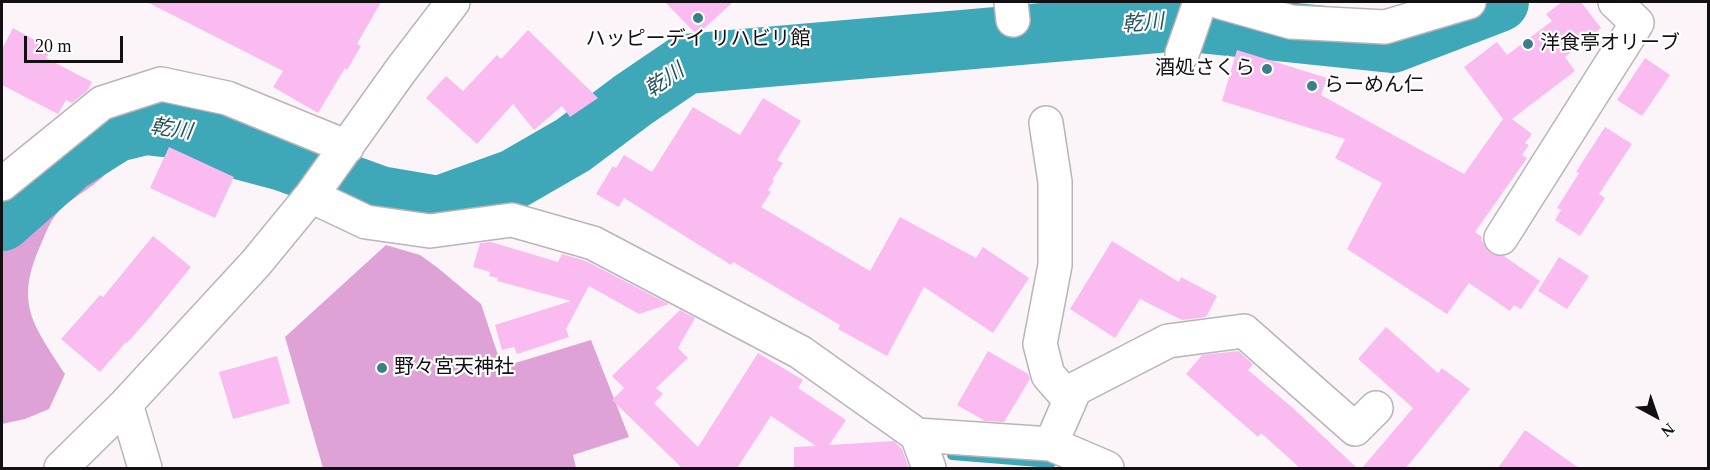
<!DOCTYPE html>
<html>
<head>
<meta charset="utf-8">
<style>
	body { margin:0 }
	#map { position:relative; width:1710px; height:470px; overflow:hidden; background:#fbf5fa; font-family:"Times New Roman",serif }
	canvas { display:block }
	.frame { position:absolute; inset:0; border:3px solid #121012; pointer-events:none }
	.north { position:absolute; left:1626px; top:386px; width:60px; height:60px; -webkit-text-stroke:4px #fff; paint-order:stroke; rotate:140deg; font-size:16px; font-weight:700; line-height:24px; text-align:center; color:#121012 }
	.north::after { content:''; display:block; margin:auto; width:21px; height:27px; background:#121012; clip-path:polygon(50% 0,100% 100%,50% 72%,0 100%) }
	.scale { position:absolute; left:24px; top:36px; width:99px; height:27px; box-sizing:border-box; border:3px solid #121012; border-top:0; padding-left:8px; font-size:18px; line-height:21px; white-space:nowrap; color:#121012; -webkit-text-stroke:4px #fff; paint-order:stroke }
</style>
</head>
<body>
<div id="map">
<canvas width="1710" height="470"></canvas>
<div class="frame"></div>
<div class="north">N</div>
<div class="scale">20 m</div>
</div>
<script>
const context = document.querySelector('canvas').getContext('2d');
context.lineJoin = 'round';
function paint(path, color) { context.fillStyle = color; context.fill(path, 'evenodd'); }
function trace(path, color, width, dash) { context.strokeStyle = color; context.lineWidth = width; context.lineCap = dash ? 'butt' : 'round'; context.setLineDash(dash || []); context.stroke(path); }
function write(font, color, halo, rows, align = 'center') {
  context.font = font + ' "Times New Roman","Noto Sans JP",serif'; context.lineWidth = 4.5; context.setLineDash([]); context.textBaseline = 'middle'; context.strokeStyle = halo; context.fillStyle = color; for (const [text, x, y, turn = 0] of rows) {
    context.save(); context.translate(x, y); context.rotate((+turn || 0) * Math.PI / 180); context.textAlign = isNaN(turn) ? turn : align; if (halo) context.strokeText(text, 0, 0); context.fillText(text, 0, 0); context.restore();
  }
}
paint(new Path2D(`
	M 104,146 L 116,147 C 116,151 116,156 115,160 C 112,174 83,192 72,200 C 54,212 49,225 41,244 C 14,304 33,324 65,374 L 49,409 L 25,419 L 2,424 L 2,229 L 49,186 Z
	M 386,245 L 420,255 L 438,268 L 481,304 L 502,367 L 591,340 L 629,437 L 573,455 L 576,468 L 323,468 L 285,337 Z`), '#dea2d6');
trace(new Path2D(`
	M 952,455 L 1051,463`), '#3ea8b8', 10);
trace(new Path2D(`
	M 2,221 L 70,161 L 116,132 L 145,125 L 191,130 L 238,149 L 283,161 L 380,196 L 439,206 L 514,179 L 573,145 L 633,100 L 686,64 L 1180,21 L 1392,43 L 1499,2`), '#3ea8b8', 60);
paint(new Path2D(`
	M 147,2 L 381,2 L 357,44 L 361,46 L 347,70 L 345,68 L 318,113 L 273,87 L 283,71 Z
	M 665,2 L 733,2 L 697,35 Z
	M 1562,2 L 1581,2 L 1601,28 L 1565,57 L 1575,71 L 1512,119 L 1532,134 L 1525,143 L 1529,145 L 1522,155 L 1527,158 L 1475,232 L 1482,237 L 1481,240 L 1491,253 L 1504,256 L 1540,281 L 1521,309 L 1514,305 L 1510,311 L 1469,283 L 1447,314 L 1347,249 L 1382,183 L 1335,158 L 1345,139 L 1222,101 L 1237,50 L 1327,78 L 1321,95 L 1464,174 L 1503,119 L 1464,67 L 1497,42 L 1507,55 L 1552,21 L 1546,14 Z
	M 13,28 L 51,49 L 46,58 L 92,82 L 87,91 L 72,103 L 66,100 L 58,114 L 2,85 L 2,49 Z
	M 528,30 L 598,98 L 570,117 L 562,106 L 534,130 L 513,104 L 477,144 L 426,98 L 446,76 L 463,91 L 497,55 L 501,59 Z
	M 1645,58 L 1670,75 L 1642,116 L 1617,100 Z
	M 763,98 L 801,121 L 777,160 L 783,163 L 772,180 L 774,181 L 768,190 L 771,192 L 761,207 L 870,271 L 900,217 L 976,258 L 983,247 L 1029,278 L 993,333 L 924,287 L 887,356 L 838,329 L 840,325 L 733,262 L 731,265 L 624,198 L 619,207 L 596,194 L 613,166 L 616,168 L 624,155 L 652,172 L 693,107 L 740,135 Z
	M 1605,127 L 1632,144 L 1599,194 L 1605,198 L 1580,236 L 1555,220 L 1561,210 L 1557,208 L 1579,173 L 1576,172 Z
	M 169,147 L 234,177 L 215,218 L 150,188 Z
	M 153,236 L 191,267 L 151,316 L 127,343 L 126,342 L 100,372 L 61,339 L 100,295 L 103,297 Z
	M 1112,241 L 1179,282 L 1181,277 L 1217,296 L 1206,317 L 1182,320 L 1140,299 L 1115,338 L 1070,309 Z
	M 491,242 L 558,262 L 562,254 L 586,261 L 669,304 L 639,314 L 589,286 L 566,329 L 569,337 L 517,354 L 514,347 L 502,350 L 495,325 L 571,301 L 497,281 L 498,278 L 489,276 L 490,272 L 473,267 L 480,243 Z
	M 1559,257 L 1589,276 L 1567,309 L 1538,291 Z
	M 680,310 L 695,318 L 678,348 L 688,358 L 656,388 L 663,394 L 654,403 L 698,447 L 758,353 L 803,380 L 798,388 L 846,420 L 829,445 L 894,441 L 902,449 L 909,468 L 794,468 L 794,447 L 816,446 L 771,416 L 737,468 L 682,468 L 612,400 L 624,388 L 612,376 Z
	M 1386,327 L 1438,373 L 1442,368 L 1470,389 L 1406,468 L 1362,468 L 1413,408 L 1358,359 Z
	M 988,351 L 1028,374 L 1030,379 L 1004,422 L 985,421 L 957,405 Z
	M 1238,351 L 1253,364 L 1248,370 L 1294,409 L 1357,468 L 1300,468 L 1261,433 L 1258,437 L 1186,374 L 1202,355 Z
	M 277,356 L 290,403 L 233,419 L 219,372 Z
	M 1525,430 L 1579,468 L 1498,468 Z`), '#f9bbf0');
const minor = new Path2D(`
	M 1011,2 L 1013,20
	M 1220,2 L 1291,22 L 1385,27 L 1469,2
	M 1182,54 L 1200,2
	M 1046,123 L 1055,182 L 1055,265 L 1040,344 L 1048,375 L 1070,400
	M 2,184 L 102,103 L 161,84 L 227,98 L 347,147
	M 311,196 L 366,222 L 430,231 L 512,220 L 593,243 L 800,352 L 917,435 L 929,468
	M 1501,238 L 1637,23 L 1615,2
	M 126,404 L 145,468
	M 917,435 L 1051,444 L 1107,468
	M 1051,444 L 1075,389 L 1168,341 L 1244,331 L 1355,429 L 1376,408
	M 61,468 L 126,404 L 256,263 L 311,196 L 401,70 L 453,2`);
trace(minor, '#bab4b9', 36);
trace(minor, '#fff', 33);
for (const [x, y, r, color] of [
	[698,18,6,"#39808a"],
	[1528,44,6,"#39808a"],
	[1267,69,6,"#39808a"],
	[1312,86,6,"#39808a"],
	[382,368,6,"#39808a"]
]) { const dot = new Path2D(); dot.arc(x, y, r, 0, 2 * Math.PI); context.fillStyle = color; context.fill(dot); trace(dot, '#fff', 2); }
write('20px', '#121012', '#fff', [
	["ハッピーデイ リハビリ館",698,40,"center"],
	["洋食亭オリーブ",1540,44],
	["酒処さくら",1255,69,"right"],
	["らーめん仁",1324,86],
	["野々宮天神社",394,368]
], 'left');
write('italic 21px', '#26545b', '#fff', [
	["乾川",1143,24,-5],
	["乾川",665,81,-34],
	["乾川",171,130,8]
]);
</script>
</body>
</html>
